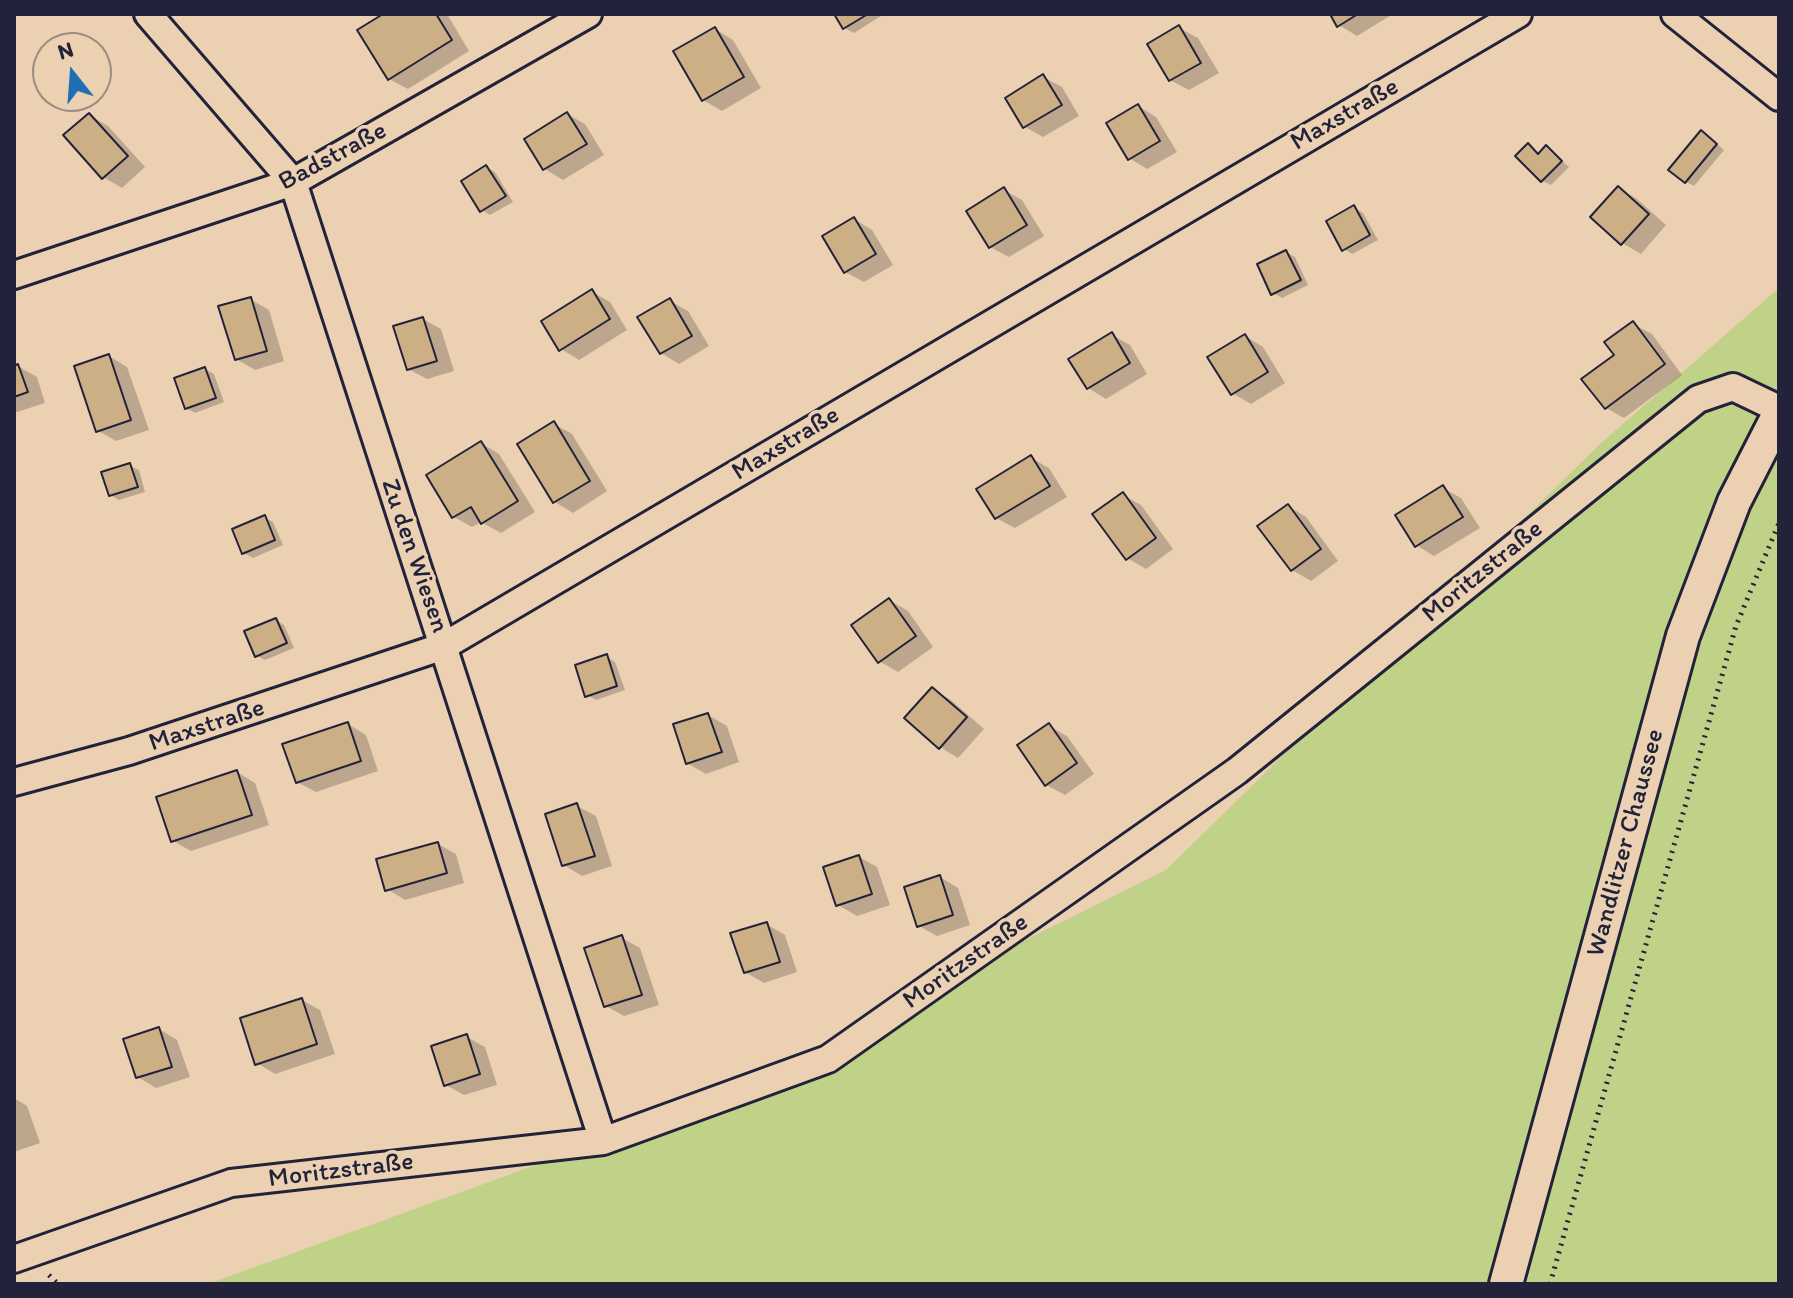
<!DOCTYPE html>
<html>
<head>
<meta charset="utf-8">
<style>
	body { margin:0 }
	#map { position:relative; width:1793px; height:1298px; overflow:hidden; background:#ebd1b2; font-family:Itim,sans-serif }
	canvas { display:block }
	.frame { position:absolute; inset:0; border:16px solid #22223b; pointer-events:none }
	.north { position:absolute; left:32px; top:32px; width:80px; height:80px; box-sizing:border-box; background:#ebd1b2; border:2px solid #9b8b82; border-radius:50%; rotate:343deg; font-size:22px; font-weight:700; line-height:32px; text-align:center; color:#22223b }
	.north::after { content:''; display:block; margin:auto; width:28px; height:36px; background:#1f6fb2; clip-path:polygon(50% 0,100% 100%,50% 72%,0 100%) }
</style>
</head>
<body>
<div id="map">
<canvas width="1793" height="1298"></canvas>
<div class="frame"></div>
<div class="north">N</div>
</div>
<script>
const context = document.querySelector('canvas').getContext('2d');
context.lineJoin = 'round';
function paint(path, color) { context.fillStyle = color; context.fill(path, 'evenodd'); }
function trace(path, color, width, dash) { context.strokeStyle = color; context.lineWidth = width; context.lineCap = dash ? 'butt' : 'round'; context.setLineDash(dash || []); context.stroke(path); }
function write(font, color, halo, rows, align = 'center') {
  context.font = font + ' Itim,sans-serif'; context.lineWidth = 7; context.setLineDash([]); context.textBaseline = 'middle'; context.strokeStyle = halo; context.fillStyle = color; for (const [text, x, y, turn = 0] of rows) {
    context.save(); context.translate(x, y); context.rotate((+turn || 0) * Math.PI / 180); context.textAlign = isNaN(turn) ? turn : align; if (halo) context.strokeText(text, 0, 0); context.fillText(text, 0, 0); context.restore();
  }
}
paint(new Path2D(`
	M 1779,288 L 1779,1284 L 208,1284 L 828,1059 L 989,958 L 1166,870 L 1601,443 Z`), '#c0d287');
paint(new Path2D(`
	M 387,14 L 447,14 L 469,51 L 408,89 L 389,79 Z
	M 837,14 L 880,14 L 881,16 L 854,33 L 845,28 Z
	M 1332,14 L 1393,14 L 1357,36 L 1339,25 Z
	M 1179,28 L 1198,38 L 1219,73 L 1189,90 L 1170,80 Z
	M 715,29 L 733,40 L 761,88 L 722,111 L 703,100 Z
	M 1043,77 L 1062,87 L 1079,116 L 1043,137 L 1025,127 Z
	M 1138,106 L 1156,117 L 1177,152 L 1147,169 L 1129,158 Z
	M 567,114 L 585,124 L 604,155 L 563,180 L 545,169 Z
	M 89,115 L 108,126 L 145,167 L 122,188 L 103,177 Z
	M 1710,138 L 1724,150 L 1694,186 L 1686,182 Z
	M 1528,146 L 1540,154 L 1547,148 L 1569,167 L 1551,185 L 1542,181 Z
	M 486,167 L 495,172 L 513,202 L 490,215 L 482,210 Z
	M 1618,188 L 1637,199 L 1666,225 L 1641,254 L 1622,243 Z
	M 1004,190 L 1022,200 L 1044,236 L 1009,257 L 990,247 Z
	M 1354,208 L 1363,213 L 1378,240 L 1352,254 L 1344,249 Z
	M 854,219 L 872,230 L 893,265 L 864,282 L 845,272 Z
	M 1286,252 L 1295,257 L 1308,285 L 1282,298 L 1273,293 Z
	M 592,292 L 610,302 L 627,330 L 579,360 L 561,349 Z
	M 250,299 L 269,310 L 284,361 L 255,370 L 236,359 Z
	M 670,301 L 688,311 L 709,346 L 679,364 L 661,353 Z
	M 423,319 L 441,329 L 454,371 L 427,379 L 408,369 Z
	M 1633,324 L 1652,334 L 1682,375 L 1624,418 L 1606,408 L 1616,355 Z
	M 1112,335 L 1130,345 L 1147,374 L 1106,399 L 1088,388 Z
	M 1245,336 L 1263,347 L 1285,383 L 1251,404 L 1232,393 Z
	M 109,356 L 127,367 L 149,430 L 116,441 L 97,430 Z
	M 18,366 L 37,377 L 45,403 L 14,413 L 14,368 Z
	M 205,369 L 214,374 L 224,402 L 195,413 L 186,408 Z
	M 554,424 L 572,434 L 607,491 L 573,513 L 555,502 L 519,444 Z
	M 481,443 L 499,454 L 535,512 L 501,533 L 481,522 L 472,527 L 454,517 Z
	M 1031,458 L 1049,468 L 1067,497 L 1015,528 L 996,518 Z
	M 130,466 L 139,470 L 145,492 L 119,500 L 110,495 Z
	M 1443,488 L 1461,498 L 1480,528 L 1434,556 L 1416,545 Z
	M 1123,495 L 1141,505 L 1173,549 L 1146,569 L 1127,558 Z
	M 1288,506 L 1306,517 L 1338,561 L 1311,581 L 1292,570 Z
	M 264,517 L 273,522 L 283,545 L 253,558 L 244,553 Z
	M 889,600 L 908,611 L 933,647 L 898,672 L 879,661 Z
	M 276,620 L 284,625 L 294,648 L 265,660 L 256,655 Z
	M 606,657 L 615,662 L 625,690 L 596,700 L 587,695 Z
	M 932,689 L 951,700 L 984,729 L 958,758 L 940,747 Z
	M 708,715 L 727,726 L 739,762 L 706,774 L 687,763 Z
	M 348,724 L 366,735 L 378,771 L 316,792 L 297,782 Z
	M 1049,726 L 1067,736 L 1094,774 L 1065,795 L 1046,785 Z
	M 237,772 L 255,783 L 269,825 L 191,851 L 173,841 Z
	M 577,806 L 596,816 L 612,866 L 582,876 L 564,865 Z
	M 438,844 L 456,854 L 464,883 L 405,900 L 387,889 Z
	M 859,857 L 877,867 L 890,905 L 857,916 L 838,905 Z
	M 940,877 L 958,888 L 970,925 L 937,936 L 919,926 Z
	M 766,924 L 785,935 L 797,972 L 764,983 L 745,972 Z
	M 622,938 L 640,948 L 659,1005 L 624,1016 L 606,1006 Z
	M 302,1000 L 320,1010 L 335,1054 L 275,1074 L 257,1063 Z
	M 159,1029 L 177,1040 L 190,1077 L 156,1088 L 138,1077 Z
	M 467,1037 L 485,1047 L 497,1085 L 464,1095 L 446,1085 Z
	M 14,1098 L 27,1106 L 40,1143 L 14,1152 Z`), '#0003');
const building = new Path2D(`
	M 383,14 L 436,14 L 452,40 L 388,80 L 357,30 Z
	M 834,14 L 868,14 L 843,29 Z
	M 1330,14 L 1358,14 L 1337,27 Z
	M 1179,25 L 1201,63 L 1169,81 L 1147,44 Z
	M 715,27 L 744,77 L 702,101 L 673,51 Z
	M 1043,74 L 1062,105 L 1023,128 L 1005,98 Z
	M 1138,104 L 1160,141 L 1128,160 L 1106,123 Z
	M 567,112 L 587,144 L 543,170 L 524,139 Z
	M 89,113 L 128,156 L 102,179 L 63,135 Z
	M 1701,130 L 1717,144 L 1685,183 L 1668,170 Z
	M 1528,143 L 1538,154 L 1546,145 L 1562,161 L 1541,182 L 1515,156 Z
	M 486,165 L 506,196 L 480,212 L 461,181 Z
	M 1618,186 L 1649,214 L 1621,245 L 1590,217 Z
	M 1004,187 L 1027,225 L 989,248 L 966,211 Z
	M 1354,205 L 1370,235 L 1342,251 L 1326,221 Z
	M 854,217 L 876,254 L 844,273 L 822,236 Z
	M 1286,250 L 1301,280 L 1271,295 L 1257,264 Z
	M 592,289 L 610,319 L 559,351 L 541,321 Z
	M 251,297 L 267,351 L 235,360 L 218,306 Z
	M 670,298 L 692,336 L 660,354 L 637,317 Z
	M 423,317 L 437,361 L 407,370 L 393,326 Z
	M 1633,321 L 1665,364 L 1605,409 L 1581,379 L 1614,355 L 1604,342 Z
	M 1112,332 L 1130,363 L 1087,389 L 1068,359 Z
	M 1245,334 L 1268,372 L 1231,395 L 1207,357 Z
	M 109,354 L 131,420 L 96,432 L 74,366 Z
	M 18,364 L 28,392 L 14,397 L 14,366 Z
	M 205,367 L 216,398 L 185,409 L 174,378 Z
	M 554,421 L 590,481 L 553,503 L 517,444 Z
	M 481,441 L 518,501 L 481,524 L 471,507 L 452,518 L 426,475 Z
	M 1031,455 L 1050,486 L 995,519 L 976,489 Z
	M 130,463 L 138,487 L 109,496 L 101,472 Z
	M 1443,485 L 1463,517 L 1415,547 L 1395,515 Z
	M 1123,492 L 1156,538 L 1126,560 L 1092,514 Z
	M 1288,504 L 1321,549 L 1291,571 L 1257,526 Z
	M 265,515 L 275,540 L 242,554 L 232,529 Z
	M 889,598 L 916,636 L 878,663 L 851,625 Z
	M 276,618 L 287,643 L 255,657 L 244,631 Z
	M 607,654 L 617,686 L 585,697 L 575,665 Z
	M 932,687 L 967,717 L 939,749 L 904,718 Z
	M 708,713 L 722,752 L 686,764 L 673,724 Z
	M 348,722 L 361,761 L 296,783 L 282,744 Z
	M 1049,723 L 1077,763 L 1045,786 L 1017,745 Z
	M 237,770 L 252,815 L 171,842 L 156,797 Z
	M 577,803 L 595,856 L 562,866 L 545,814 Z
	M 438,842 L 447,873 L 385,891 L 376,859 Z
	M 859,855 L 872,894 L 836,906 L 823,867 Z
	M 940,875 L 953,915 L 917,927 L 904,887 Z
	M 767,922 L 780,962 L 744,973 L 730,933 Z
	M 622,935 L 642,995 L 604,1007 L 584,948 Z
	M 302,998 L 317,1044 L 255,1065 L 240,1018 Z
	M 159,1027 L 172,1067 L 136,1078 L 123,1039 Z
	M 467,1034 L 480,1074 L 444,1086 L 431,1046 Z`);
paint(building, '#ccaf84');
trace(building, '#22223b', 2);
const minor = new Path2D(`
	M 148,14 L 293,182 L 603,1141
	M 1675,14 L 1779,97
	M 14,275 L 293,182 L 588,14
	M 14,782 L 129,751 L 444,646 L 1518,14
	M 14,1259 L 231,1183 L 603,1141 L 828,1059 L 1237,771 L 1698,399 L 1733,387 L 1779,409`);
const tertiary = new Path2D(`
	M 1506,1284 L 1683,636 L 1734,502 L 1779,414`);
trace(minor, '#22223b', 32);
trace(tertiary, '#22223b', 38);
trace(new Path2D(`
	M 49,1275 L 58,1284
	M 1550,1284 L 1736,626 L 1779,523`), '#22223b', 5, [2, 6]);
trace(minor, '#ebd1b2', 26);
trace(tertiary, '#ebd1b2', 32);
write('26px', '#22223b', '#ebd1b2', [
	["Maxstraße",1345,115,-30],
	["Badstraße",333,157,-28],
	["Maxstraße",786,444,-31],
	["Zu den Wiesen",414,556,71],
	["Moritzstraße",1483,572,-39],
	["Maxstraße",207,726,-18],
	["Wandlitzer Chaussee",1626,843,-75],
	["Moritzstraße",966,962,-35],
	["Moritzstraße",341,1171,-7]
]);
</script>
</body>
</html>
